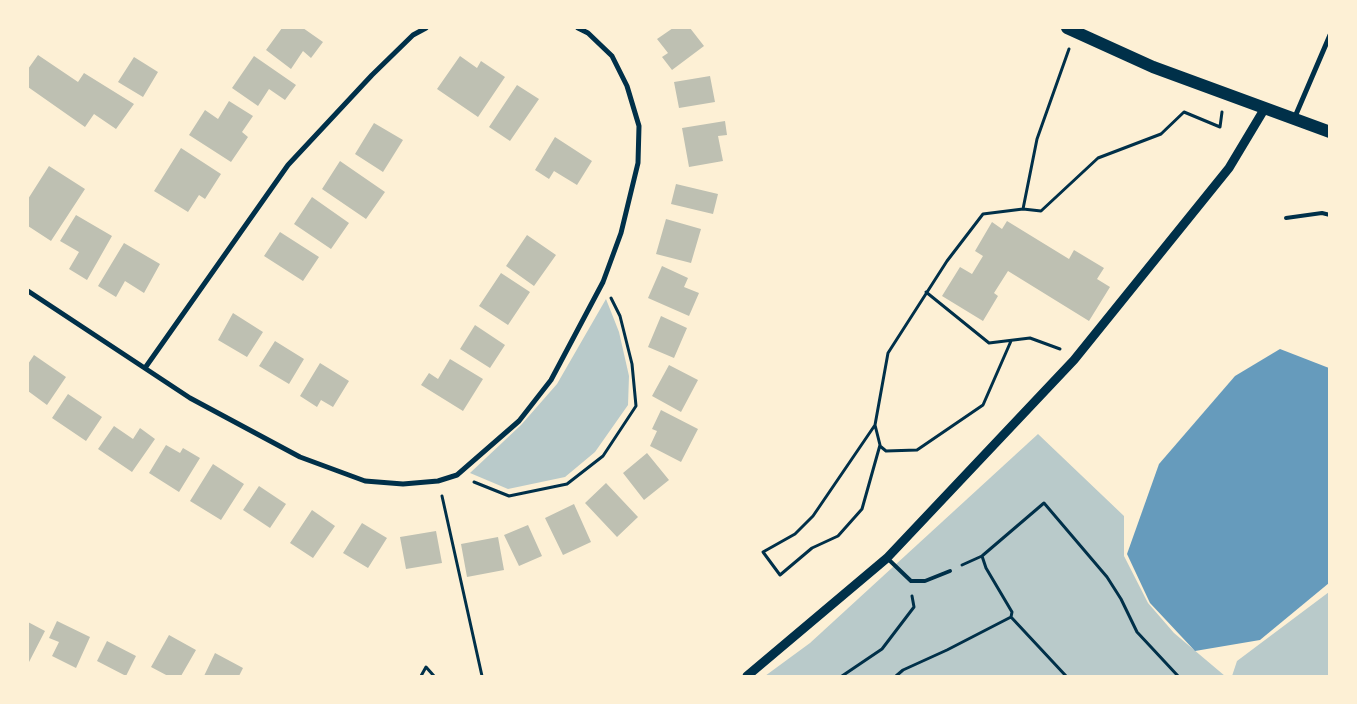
<!DOCTYPE html>
<html>
<head>
<meta charset="utf-8">
<style>
	body { margin:0 }
	#map { position:relative; width:1357px; height:704px; overflow:hidden; background:#fdf0d5; font-family:Karla,sans-serif }
	canvas { display:block }
	.frame { position:absolute; inset:0; border:29px solid #fdf0d5; pointer-events:none }
</style>
</head>
<body>
<div id="map">
<canvas width="1357" height="704"></canvas>
<div class="frame"></div>
</div>
<script>
const context = document.querySelector('canvas').getContext('2d');
context.lineJoin = 'round';
function paint(path, color) { context.fillStyle = color; context.fill(path, 'evenodd'); }
function trace(path, color, width, dash) { context.strokeStyle = color; context.lineWidth = width; context.lineCap = dash ? 'butt' : 'round'; context.setLineDash(dash || []); context.stroke(path); }
paint(new Path2D(`
	M 606,299 L 619,332 L 629,376 L 628,405 L 595,452 L 565,477 L 508,489 L 470,473 L 521,425 L 557,384 Z
	M 1038,434 L 1124,516 L 1124,556 L 1148,603 L 1174,633 L 1225,676 L 765,676 L 810,643 Z
	M 1329,592 L 1329,676 L 1232,676 L 1237,661 Z`), '#b9caca');
paint(new Path2D(`
	M 1280,349 L 1329,368 L 1329,583 L 1260,640 L 1195,651 L 1150,603 L 1127,554 L 1159,464 L 1235,376 Z`), '#669bbc');
paint(new Path2D(`
	M 282,28 L 303,28 L 323,42 L 311,58 L 303,51 L 291,69 L 266,50 Z
	M 673,28 L 690,28 L 704,46 L 672,70 L 662,57 L 668,53 L 657,39 Z
	M 38,55 L 78,82 L 84,73 L 134,104 L 116,129 L 94,114 L 85,127 L 28,87 L 28,69 Z
	M 254,56 L 296,85 L 285,100 L 269,89 L 258,106 L 232,88 Z
	M 460,56 L 477,68 L 481,61 L 505,77 L 478,117 L 437,89 Z
	M 134,57 L 158,72 L 143,97 L 118,82 Z
	M 710,76 L 715,102 L 679,108 L 674,82 Z
	M 517,85 L 539,99 L 510,141 L 489,127 Z
	M 229,101 L 253,116 L 242,132 L 248,137 L 231,162 L 189,135 L 205,110 L 218,119 Z
	M 725,121 L 727,135 L 718,136 L 723,161 L 689,167 L 682,128 Z
	M 374,123 L 403,140 L 383,172 L 355,154 Z
	M 555,137 L 592,161 L 577,185 L 554,171 L 549,179 L 535,170 Z
	M 181,148 L 221,174 L 205,199 L 199,195 L 188,212 L 154,191 Z
	M 340,161 L 385,192 L 366,219 L 322,189 Z
	M 49,166 L 85,189 L 51,241 L 28,226 L 28,199 Z
	M 676,184 L 718,194 L 713,214 L 671,204 Z
	M 312,197 L 349,223 L 331,249 L 294,224 Z
	M 76,215 L 112,236 L 87,280 L 69,269 L 79,252 L 60,241 Z
	M 666,219 L 701,229 L 691,263 L 656,254 Z
	M 1007,221 L 1069,259 L 1074,250 L 1104,268 L 1097,279 L 1110,287 L 1089,321 L 1008,271 L 994,293 L 998,296 L 983,321 L 942,296 L 960,267 L 972,274 L 983,256 L 975,251 L 992,222 L 1002,229 Z
	M 280,232 L 319,257 L 303,281 L 264,256 Z
	M 527,235 L 556,255 L 534,286 L 506,266 Z
	M 124,243 L 160,264 L 144,293 L 125,281 L 116,297 L 98,286 Z
	M 662,266 L 688,278 L 684,287 L 699,293 L 689,316 L 648,298 Z
	M 501,273 L 530,292 L 508,325 L 479,306 Z
	M 233,313 L 263,332 L 247,357 L 218,340 Z
	M 661,316 L 687,328 L 674,358 L 648,347 Z
	M 475,325 L 505,345 L 490,368 L 460,349 Z
	M 275,341 L 304,359 L 289,384 L 259,366 Z
	M 34,355 L 66,377 L 47,405 L 28,391 L 28,364 Z
	M 450,359 L 483,379 L 463,411 L 421,385 L 429,373 L 438,379 Z
	M 320,363 L 349,381 L 333,407 L 321,400 L 317,407 L 300,396 Z
	M 669,365 L 698,380 L 681,412 L 652,396 Z
	M 68,394 L 102,417 L 86,441 L 52,418 Z
	M 661,410 L 698,429 L 681,462 L 650,446 L 657,431 L 652,429 Z
	M 114,426 L 133,439 L 140,428 L 155,439 L 132,472 L 98,449 Z
	M 166,445 L 180,453 L 183,448 L 200,458 L 179,492 L 149,473 Z
	M 647,453 L 669,480 L 644,500 L 623,473 Z
	M 213,464 L 244,484 L 221,520 L 190,501 Z
	M 606,483 L 638,517 L 617,537 L 585,503 Z
	M 259,486 L 286,504 L 270,528 L 243,510 Z
	M 574,504 L 591,542 L 563,555 L 545,518 Z
	M 312,510 L 335,526 L 313,558 L 290,543 Z
	M 362,523 L 387,538 L 368,568 L 343,553 Z
	M 528,525 L 542,556 L 519,566 L 504,535 Z
	M 436,531 L 442,563 L 406,569 L 400,537 Z
	M 498,537 L 504,570 L 467,577 L 461,544 Z
	M 57,621 L 90,637 L 76,668 L 52,656 L 59,642 L 49,638 Z
	M 28,622 L 45,631 L 28,664 Z
	M 169,635 L 196,650 L 181,676 L 168,676 L 151,667 Z
	M 107,641 L 136,656 L 126,676 L 97,661 Z
	M 215,653 L 243,668 L 239,676 L 204,676 Z`), '#bec0b2');
trace(new Path2D(`
	M 1023,209 L 1041,211 L 1098,158 L 1161,134 L 1184,112 L 1220,127 L 1222,112
	M 926,292 L 989,343 L 1030,338 L 1060,349
	M 875,425 L 880,445 L 862,509 L 838,536 L 812,548 L 780,575 L 763,552 L 795,534 L 813,516 L 875,425 L 888,353 L 947,261 L 983,214 L 1023,209 L 1037,139 L 1069,49
	M 880,446 L 886,451 L 917,450 L 983,405 L 1011,341
	M 474,482 L 509,496 L 567,484 L 603,456 L 636,406 L 632,364 L 620,316 L 611,298
	M 442,496 L 482,676
	M 962,565 L 982,556 L 1044,503 L 1107,577 L 1121,599 L 1137,632 L 1178,676
	M 1011,617 L 1066,676
	M 421,676 L 426,667 L 434,676
	M 842,676 L 882,649 L 914,607 L 912,596
	M 896,676 L 903,670 L 947,650 L 1011,617 L 1012,612 L 986,568 L 982,556`), '#003049', 3);
trace(new Path2D(`
	M 1286,218 L 1322,213 L 1330,215
	M 887,558 L 911,581 L 925,581 L 950,571`), '#003049', 4);
trace(new Path2D(`
	M 1294,119 L 1330,35
	M 28,291 L 190,398 L 300,457 L 365,481 L 403,484 L 438,481 L 457,475 L 519,421 L 551,380 L 603,282 L 621,233 L 638,163 L 639,126 L 627,86 L 612,56 L 588,33 L 578,28
	M 145,368 L 288,165 L 372,75 L 413,35 L 426,28`), '#003049', 5);
trace(new Path2D(`
	M 747,676 L 887,558 L 1074,360 L 1229,168 L 1265,108`), '#003049', 9);
trace(new Path2D(`
	M 1067,28 L 1153,67 L 1330,132`), '#003049', 12);
</script>
</body>
</html>
